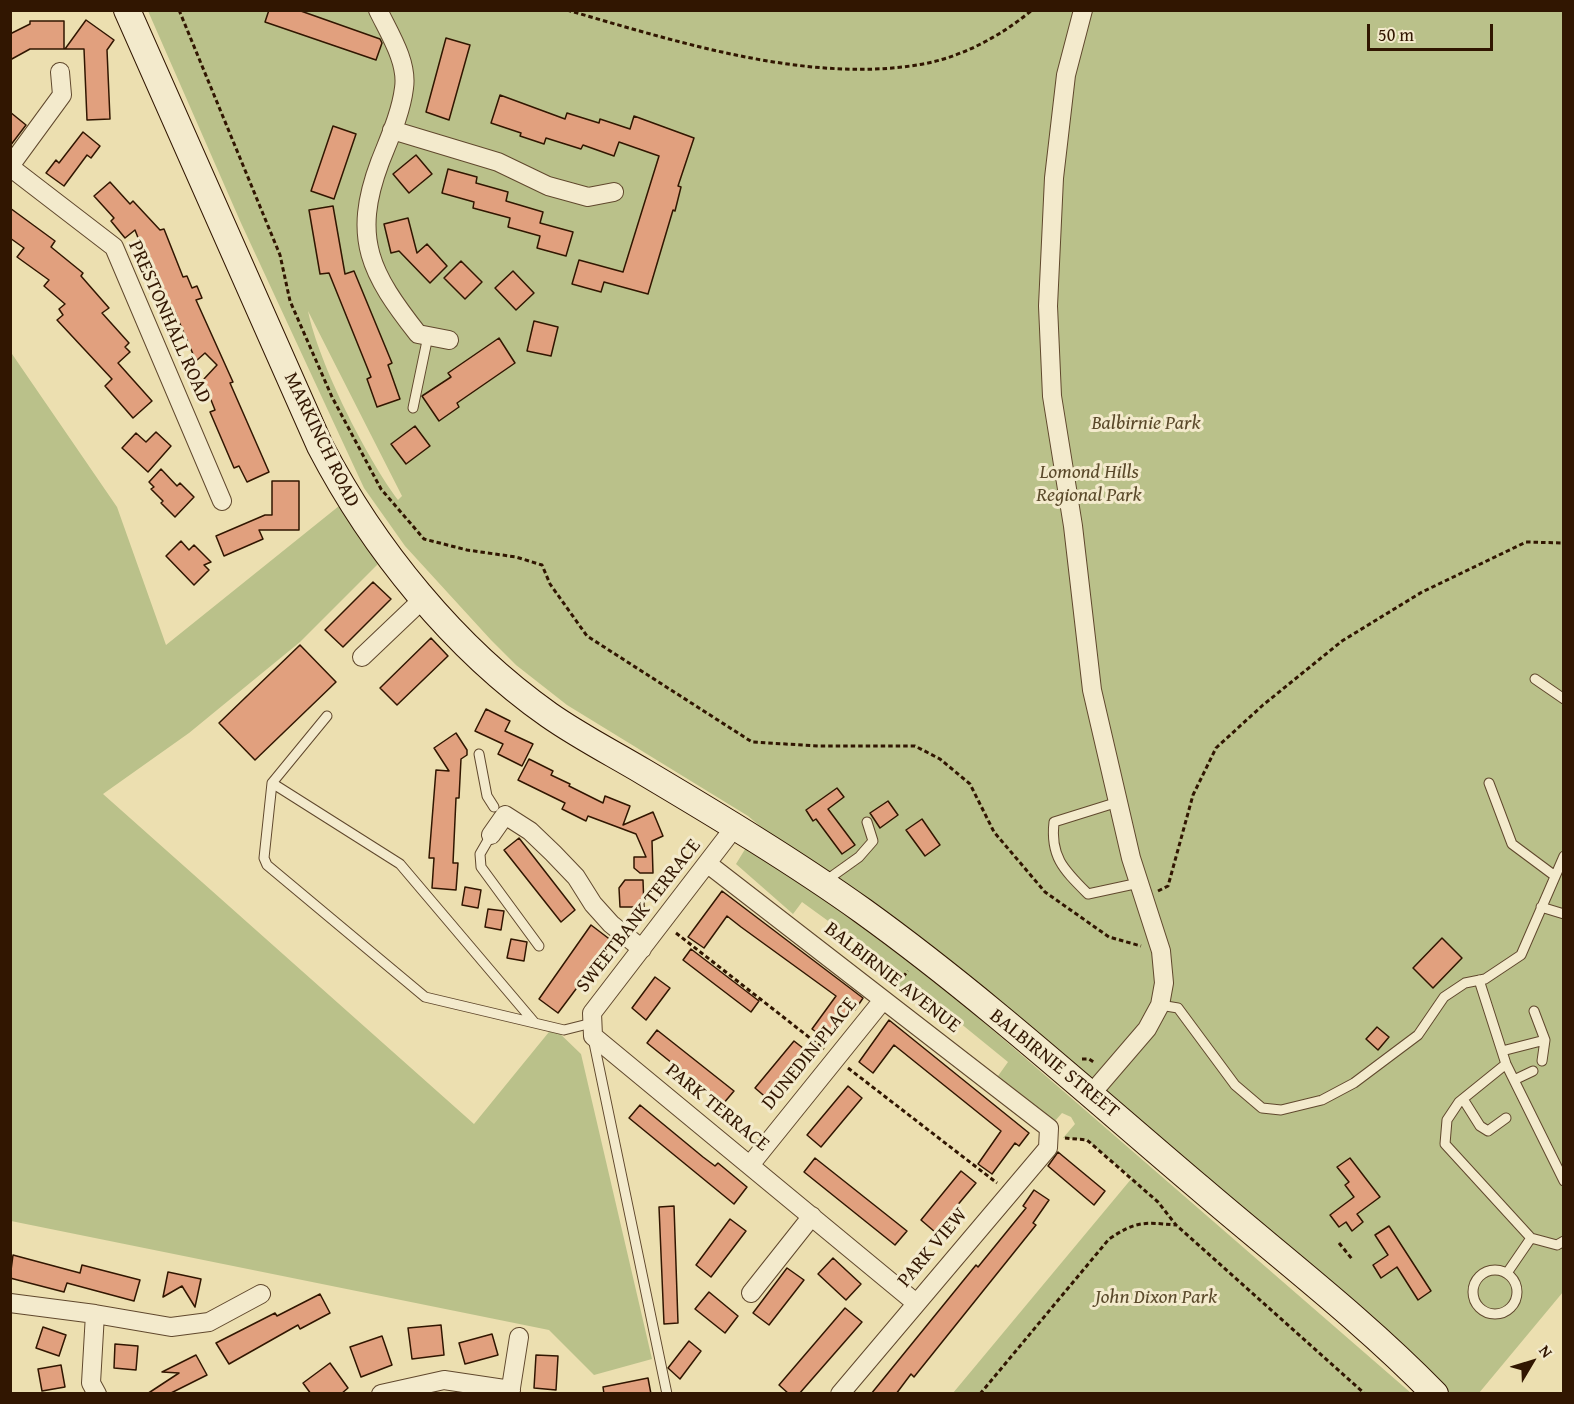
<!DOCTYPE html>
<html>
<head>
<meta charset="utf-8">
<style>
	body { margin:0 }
	#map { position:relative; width:1574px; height:1404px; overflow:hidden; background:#ecdfb0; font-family:"Gentium Book Plus",serif }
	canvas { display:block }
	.frame { position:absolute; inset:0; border:12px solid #311601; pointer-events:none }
	.north { position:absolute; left:1502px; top:1332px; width:60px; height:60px; -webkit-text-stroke:4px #f3eacc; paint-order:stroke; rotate:52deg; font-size:16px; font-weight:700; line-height:24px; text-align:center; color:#311601 }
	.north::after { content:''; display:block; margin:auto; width:21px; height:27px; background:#311601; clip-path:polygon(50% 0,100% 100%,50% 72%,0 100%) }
	.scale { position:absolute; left:1367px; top:24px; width:126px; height:27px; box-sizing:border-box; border:3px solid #311601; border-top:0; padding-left:8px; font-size:18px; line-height:21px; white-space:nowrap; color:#311601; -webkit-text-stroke:4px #f3eacc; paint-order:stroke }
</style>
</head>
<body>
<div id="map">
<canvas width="1574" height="1404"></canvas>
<div class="frame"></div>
<div class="north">N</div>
<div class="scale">50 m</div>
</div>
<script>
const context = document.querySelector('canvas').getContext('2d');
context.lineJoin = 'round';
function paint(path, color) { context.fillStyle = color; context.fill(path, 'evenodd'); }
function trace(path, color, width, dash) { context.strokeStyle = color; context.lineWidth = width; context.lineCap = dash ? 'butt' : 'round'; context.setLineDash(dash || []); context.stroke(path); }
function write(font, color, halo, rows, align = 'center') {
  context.font = font + ' "Gentium Book Plus",serif'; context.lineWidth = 6; context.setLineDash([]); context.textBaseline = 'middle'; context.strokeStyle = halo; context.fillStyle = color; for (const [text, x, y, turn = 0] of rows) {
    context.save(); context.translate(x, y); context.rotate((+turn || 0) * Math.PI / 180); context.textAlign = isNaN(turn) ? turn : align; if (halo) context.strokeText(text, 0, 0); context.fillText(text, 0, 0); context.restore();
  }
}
paint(new Path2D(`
	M 148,11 L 1563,11 L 1563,1292 L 1479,1393 L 1429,1393 L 748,816 L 567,705 L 516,665 L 491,640 L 405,546 L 364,488 L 241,223 ZM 308,311 L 402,496 L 398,500 C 366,457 319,364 308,311 Z
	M 10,351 L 117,507 L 166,645 L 339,506 L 380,562 L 300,642 L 189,733 L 103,794 L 474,1124 L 553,1027 L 581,1054 L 652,1359 L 594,1375 L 549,1330 L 11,1221 Z
	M 747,846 L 889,942 L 918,965 L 1411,1393 L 953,1393 L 1132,1178 L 1087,1140 L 1063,1138 L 1075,1124 L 1071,1117 L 1062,1113 L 1055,1121 L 998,1076 L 1008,1062 L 949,1014 L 941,1024 L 892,984 L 854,958 L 864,947 L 802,902 L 793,914 L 736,864 Z`), '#bac18a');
const building = new Path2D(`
	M 269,10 L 298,10 L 380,39 L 382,43 L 376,60 L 265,22 Z
	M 86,20 L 114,40 L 107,50 L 110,119 L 87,120 L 84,49 L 65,49 Z
	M 30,21 L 64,21 L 64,49 L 30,49 L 10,60 L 10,34 L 30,24 Z
	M 446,38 L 470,45 L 449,120 L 426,112 Z
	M 500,95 L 565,119 L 567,113 L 599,123 L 600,119 L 630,129 L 634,116 L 694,138 L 678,186 L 681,187 L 675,211 L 673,210 L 648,294 L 604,282 L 601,292 L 572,284 L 579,260 L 623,272 L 659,156 L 619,142 L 614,156 L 583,145 L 581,149 L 546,138 L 544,144 L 520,136 L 521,133 L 491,123 Z
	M 10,112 L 26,125 L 10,146 Z
	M 333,126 L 356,134 L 334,199 L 311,191 Z
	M 83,132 L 100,146 L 91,158 L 87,155 L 64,186 L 46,173 L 56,160 L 59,163 Z
	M 416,155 L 432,174 L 409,193 L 393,174 Z
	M 448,169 L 477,177 L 476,183 L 508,192 L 506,201 L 543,212 L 540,223 L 573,232 L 566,256 L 537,248 L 540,236 L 508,227 L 510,218 L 473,208 L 474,202 L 442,193 Z
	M 110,182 L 130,204 L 133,201 L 160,230 L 164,229 L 183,277 L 187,276 L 192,288 L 197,286 L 202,298 L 196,300 L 233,382 L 230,383 L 269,472 L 247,482 L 239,466 L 234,468 L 210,412 L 215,410 L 203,380 L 217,365 L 205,353 L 196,361 L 174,310 L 167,312 L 135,230 L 125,238 L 111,221 L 114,218 L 94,196 Z
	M 333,206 L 345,274 L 354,271 L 392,363 L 388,365 L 400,399 L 377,407 L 367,379 L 371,377 L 329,273 L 320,274 L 309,210 Z
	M 10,208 L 55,241 L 51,247 L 83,273 L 81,276 L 109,308 L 102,313 L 129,343 L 125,347 L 130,352 L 118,363 L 152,401 L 133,418 L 105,386 L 112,379 L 57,320 L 63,315 L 59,309 L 65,304 L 44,286 L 49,280 L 17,257 L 24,248 L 10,238 Z
	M 408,218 L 417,253 L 427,244 L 447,266 L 430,283 L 399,251 L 391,253 L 384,224 Z
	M 461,261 L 482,282 L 465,299 L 444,278 Z
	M 513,271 L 534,293 L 516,310 L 495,288 Z
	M 534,321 L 558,327 L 551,356 L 527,351 Z
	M 499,338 L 515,363 L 457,403 L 459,407 L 439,421 L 422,396 L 451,377 L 448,373 Z
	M 415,426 L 430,446 L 406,464 L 391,444 Z
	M 156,432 L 171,446 L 148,472 L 122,448 L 136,433 L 146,442 Z
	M 161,469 L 177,486 L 180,483 L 194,497 L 175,517 L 161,503 L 163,501 L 151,489 L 154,487 L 149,482 Z
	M 272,481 L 299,481 L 299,530 L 259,530 L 263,539 L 224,556 L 216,536 L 265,515 L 272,515 Z
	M 181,541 L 189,550 L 194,545 L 211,562 L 204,565 L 209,570 L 194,585 L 166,556 Z
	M 373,582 L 391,599 L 343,647 L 325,630 Z
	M 431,638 L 448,656 L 397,705 L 380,688 Z
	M 300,645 L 336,682 L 255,760 L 219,723 Z
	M 486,709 L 510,721 L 505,731 L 533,744 L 522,766 L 498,754 L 503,744 L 475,731 Z
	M 456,733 L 467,750 L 467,755 L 461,759 L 459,798 L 456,798 L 453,863 L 458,863 L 456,890 L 432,888 L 434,858 L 429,858 L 436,770 L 449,771 L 434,748 Z
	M 529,759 L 553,771 L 551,775 L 570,784 L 569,786 L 603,803 L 605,796 L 630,806 L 623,825 L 653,812 L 663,836 L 652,841 L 653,873 L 640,873 L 634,868 L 634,857 L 646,857 L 636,834 L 588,816 L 586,821 L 562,809 L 565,803 L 518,780 Z
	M 837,788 L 844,797 L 828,809 L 855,845 L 842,854 L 816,819 L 813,821 L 806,810 Z
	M 888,801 L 898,815 L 880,828 L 870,813 Z
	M 922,819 L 940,845 L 925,856 L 906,830 Z
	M 519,838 L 575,910 L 561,922 L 504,850 Z
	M 625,880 L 643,880 L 644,907 L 620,907 L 619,888 Z
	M 465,887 L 481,890 L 478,908 L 462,905 Z
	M 722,891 L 863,998 L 855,1010 L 850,1007 L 827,1040 L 812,1029 L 836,996 L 741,927 L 727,916 L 704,948 L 688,937 Z
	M 488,909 L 504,911 L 501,930 L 485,927 Z
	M 591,925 L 612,941 L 558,1013 L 539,999 Z
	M 1442,938 L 1462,958 L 1433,988 L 1413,968 Z
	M 511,939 L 527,942 L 524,961 L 507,958 Z
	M 691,949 L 759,1001 L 751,1012 L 683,960 Z
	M 655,977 L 670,988 L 646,1020 L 632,1008 Z
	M 889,1020 L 1029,1133 L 1019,1146 L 1015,1143 L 992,1174 L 978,1164 L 1001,1131 L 894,1045 L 873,1073 L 859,1062 Z
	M 1377,1027 L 1389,1037 L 1378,1050 L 1366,1039 Z
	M 657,1030 L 734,1091 L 723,1104 L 647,1043 Z
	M 794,1041 L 808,1052 L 769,1100 L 755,1088 Z
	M 848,1086 L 862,1098 L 821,1147 L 807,1135 Z
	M 640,1105 L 703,1157 L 715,1166 L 718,1163 L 747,1187 L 734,1204 L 629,1118 Z
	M 1058,1152 L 1105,1191 L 1094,1205 L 1048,1166 Z
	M 815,1158 L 907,1231 L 895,1245 L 804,1172 Z
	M 1350,1158 L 1380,1197 L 1357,1214 L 1363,1222 L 1352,1231 L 1346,1222 L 1339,1227 L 1330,1215 L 1354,1197 L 1345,1185 L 1349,1182 L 1337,1167 Z
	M 961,1171 L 976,1183 L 935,1232 L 921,1220 Z
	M 1034,1190 L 1049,1200 L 1033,1223 L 1036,1225 L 914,1377 L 911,1374 L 896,1394 L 871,1394 L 976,1265 L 978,1267 L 1026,1208 L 1023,1206 Z
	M 674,1206 L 678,1323 L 664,1324 L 659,1207 Z
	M 730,1219 L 746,1231 L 711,1277 L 696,1265 Z
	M 1389,1226 L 1431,1291 L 1418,1300 L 1397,1267 L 1381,1278 L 1373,1265 L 1388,1255 L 1375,1235 Z
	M 13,1255 L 80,1273 L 82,1265 L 140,1280 L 134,1301 L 67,1283 L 64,1292 L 10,1278 Z
	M 833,1258 L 861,1284 L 846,1300 L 818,1274 Z
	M 787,1268 L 804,1280 L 769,1325 L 753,1313 Z
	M 168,1272 L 201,1279 L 195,1307 L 182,1286 L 163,1297 Z
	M 709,1292 L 738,1316 L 725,1333 L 695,1309 Z
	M 320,1294 L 330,1313 L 300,1329 L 298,1325 L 229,1364 L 216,1343 L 275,1313 L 277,1316 Z
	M 845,1308 L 862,1322 L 799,1394 L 789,1394 L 779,1385 Z
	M 441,1325 L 444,1355 L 412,1359 L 408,1328 Z
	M 43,1327 L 66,1335 L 59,1356 L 36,1348 Z
	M 492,1334 L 498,1355 L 465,1364 L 459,1343 Z
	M 382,1336 L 392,1365 L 361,1377 L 350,1347 Z
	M 689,1341 L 701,1351 L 680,1379 L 668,1368 Z
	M 115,1344 L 138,1346 L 136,1370 L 114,1368 Z
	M 196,1355 L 207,1375 L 169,1394 L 147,1394 L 179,1373 L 162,1372 Z
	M 536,1355 L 558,1356 L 556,1390 L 534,1388 Z
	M 330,1363 L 348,1388 L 341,1394 L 311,1394 L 303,1383 Z
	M 61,1365 L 65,1387 L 42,1391 L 38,1369 Z
	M 648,1378 L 651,1394 L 604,1394 L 603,1387 Z`);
paint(building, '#e1a07e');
trace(building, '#311601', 1.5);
const service = new Path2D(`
	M 413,408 L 428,336
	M 1535,679 L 1564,699
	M 327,716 L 272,783 L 264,858 L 267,865 L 425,997 L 564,1030 L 592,1023
	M 479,754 L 487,796 L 494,807
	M 272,783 L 400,864 L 534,1022
	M 1489,783 L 1512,844 L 1555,876
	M 1118,802 L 1054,822 C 1050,857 1064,870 1088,894 L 1139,883
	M 491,835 L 480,854 L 481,867 L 539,946
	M 824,882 L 859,857 L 873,841 L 867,822
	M 1541,907 L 1564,914
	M 1479,980 L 1506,1064 L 1564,1181
	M 1160,1005 L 1178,1008 L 1235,1085 L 1262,1108 L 1281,1110 L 1322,1100 L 1354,1083 L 1418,1035 L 1444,997 L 1465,983 L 1485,979 L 1521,955 L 1564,856
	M 1534,1011 L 1545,1040 L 1542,1061
	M 593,1038 L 667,1394
	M 1502,1051 L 1545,1040
	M 1506,1064 L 1459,1102 L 1447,1120 L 1445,1144 L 1531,1238 L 1557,1245 L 1564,1241
	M 1514,1080 L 1533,1071
	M 1463,1099 L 1480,1126 L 1488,1131 L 1506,1118
	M1473 1292a22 22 0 1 1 44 0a22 22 0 1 1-44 0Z
	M 1507,1273 L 1531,1238`);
const minor = new Path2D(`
	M 378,10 C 389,33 408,62 404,88 C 401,113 389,139 380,162 C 351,239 371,274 418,334 L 449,340
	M 1083,10 L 1066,75 L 1054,178 L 1048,306 L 1052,396 L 1073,526 L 1092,690 L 1131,858 L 1161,951 L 1164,983 L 1160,1005 L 1147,1029 L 1092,1093
	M 392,130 L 498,162 L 548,186 L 588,197 L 614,192
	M 10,166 L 62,95 L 60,72
	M 10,167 L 114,247 L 222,501
	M 362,657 L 424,598
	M 734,828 L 592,1013 L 593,1036 L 916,1303
	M 491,835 L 505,815 L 530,831 L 553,853 L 576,877 L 593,904 L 611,924 L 642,949
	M 708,864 L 1049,1128 L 1048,1148 L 840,1394
	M 750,1165 L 883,1000
	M 751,1293 L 812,1216
	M 10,1303 L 95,1314
	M 97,1394 L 91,1383 L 95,1314 L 171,1327 L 209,1322 L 261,1294
	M 381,1394 L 444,1380 L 511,1390
	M 510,1394 L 519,1337`);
const secondary = new Path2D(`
	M 127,10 L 320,446 C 373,548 454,648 549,715 C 579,736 612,753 644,772 C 718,816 793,861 863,911 C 981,996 1090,1095 1201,1189 C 1279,1256 1363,1320 1435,1394`);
trace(service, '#60482d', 11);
trace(minor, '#60482d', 20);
trace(secondary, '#311601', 28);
trace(new Path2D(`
	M 179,10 L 280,255 L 290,301 L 332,397 L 381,489 L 424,539 L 467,550 L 516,557 L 542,565 L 550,584 L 587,636 L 752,742 L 819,746 L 915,746 L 940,759 L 970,784 L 994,832 L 1045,892 L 1109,937 L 1141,946
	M 567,10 C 674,41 805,83 917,65 C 958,59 1000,37 1032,10
	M 1158,891 L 1168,886 L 1193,795 L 1216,748 L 1263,705 L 1342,641 L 1422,592 L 1526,542 L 1564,543
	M 676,933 L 824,1049
	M 893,988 L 908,971
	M 1082,1059 L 1089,1059 L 1095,1063
	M 848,1068 L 997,1183
	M 1065,1138 L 1087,1140 L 1158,1202 L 1176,1225 L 1365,1394
	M 1339,1243 L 1352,1259
	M 980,1394 L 1109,1239 C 1136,1221 1144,1222 1175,1225`), '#311601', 3, [4.5, 3]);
trace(service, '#f3eacc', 9);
trace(minor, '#f3eacc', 18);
trace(secondary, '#f3eacc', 26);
write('20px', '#311601', '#f3eacc', [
	["PRESTONHALL ROAD",169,322,66],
	["MARKINCH ROAD",321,440,64],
	["SWEETBANK TERRACE",639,916,-52],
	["BALBIRNIE AVENUE",892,978,38],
	["DUNEDIN PLACE",810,1054,-51],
	["BALBIRNIE STREET",1054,1064,39],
	["PARK TERRACE",717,1108,39],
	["PARK VIEW",933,1248,-50]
]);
write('italic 20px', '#5a492a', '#f3eacc', [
	["Balbirnie Park",1146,424],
	["Lomond Hills",1089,473],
	["Regional Park",1089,496],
	["John Dixon Park",1156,1298]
]);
</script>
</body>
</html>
